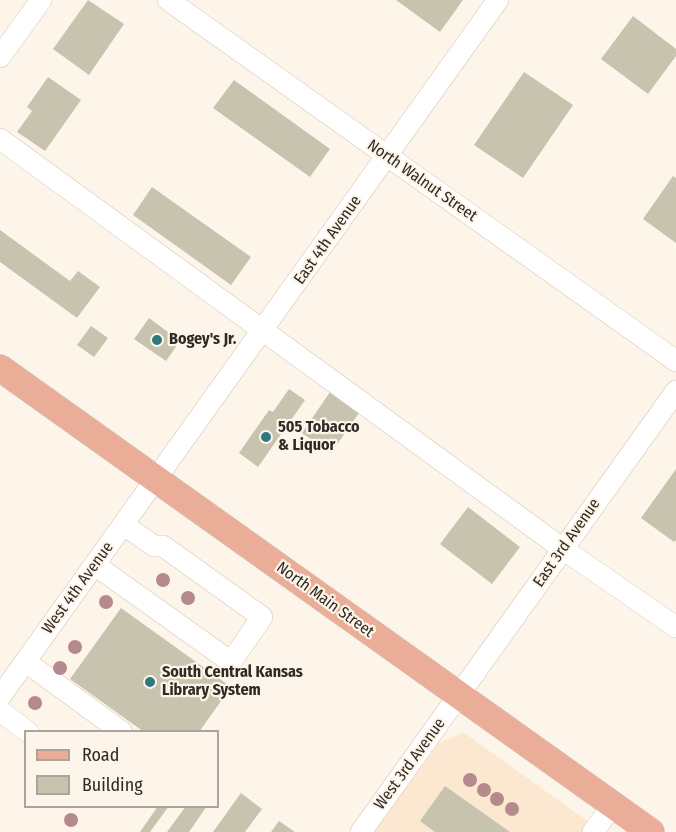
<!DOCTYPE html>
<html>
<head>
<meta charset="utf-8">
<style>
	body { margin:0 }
	#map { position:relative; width:676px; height:832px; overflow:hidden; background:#fef5ea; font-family:"Fira Sans Condensed",sans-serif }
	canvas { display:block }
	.legend { position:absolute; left:24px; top:730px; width:195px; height:78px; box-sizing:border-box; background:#fef5ea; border:2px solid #aca49b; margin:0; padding:8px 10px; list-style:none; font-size:18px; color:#302a24 }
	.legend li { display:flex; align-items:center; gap:12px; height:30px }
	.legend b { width:30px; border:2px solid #aca49b }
</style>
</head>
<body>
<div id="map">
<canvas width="676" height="832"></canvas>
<ul class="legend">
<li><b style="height:8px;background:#eaad97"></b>Road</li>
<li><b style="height:16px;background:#c7c3ae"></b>Building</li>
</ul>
</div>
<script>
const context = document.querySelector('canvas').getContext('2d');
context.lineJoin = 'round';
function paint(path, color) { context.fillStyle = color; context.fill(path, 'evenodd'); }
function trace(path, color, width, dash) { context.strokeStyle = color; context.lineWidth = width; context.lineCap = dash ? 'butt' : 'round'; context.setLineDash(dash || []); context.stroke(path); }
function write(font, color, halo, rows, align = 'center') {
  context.font = font + ' "Fira Sans Condensed",sans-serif'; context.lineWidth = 4.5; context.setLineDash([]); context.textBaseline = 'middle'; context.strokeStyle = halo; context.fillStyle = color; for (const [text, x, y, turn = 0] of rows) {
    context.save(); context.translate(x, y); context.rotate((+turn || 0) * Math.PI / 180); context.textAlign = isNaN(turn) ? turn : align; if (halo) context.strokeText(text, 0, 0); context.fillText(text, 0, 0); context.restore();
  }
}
paint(new Path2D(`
	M 462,733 L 467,735 L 603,832 L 373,832 L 439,743 Z`), '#fce7d0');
paint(new Path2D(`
	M 88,0 L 124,24 L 89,75 L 53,49 Z
	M 396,0 L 463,0 L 440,32 Z
	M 633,16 L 676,49 L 676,56 L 648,94 L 601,59 Z
	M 524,72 L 573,105 L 523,178 L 474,145 Z
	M 48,77 L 81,100 L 45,151 L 17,132 L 32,111 L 27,107 Z
	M 234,80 L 330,149 L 310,177 L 213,108 Z
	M 673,176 L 676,178 L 676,243 L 643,219 Z
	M 152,187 L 251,257 L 231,285 L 133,215 Z
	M 0,230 L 70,281 L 78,271 L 100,287 L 77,318 L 0,262 Z
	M 149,318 L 180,341 L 166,361 L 134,339 Z
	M 91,326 L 108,338 L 94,357 L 77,345 Z
	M 289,389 L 305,400 L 258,467 L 239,453 L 269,410 L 273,412 Z
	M 330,392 L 359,413 L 331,453 L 302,433 Z
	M 676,469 L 676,540 L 674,542 L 641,518 Z
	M 468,507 L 520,547 L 492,584 L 440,544 Z
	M 121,608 L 231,687 L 199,732 L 144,732 L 70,679 Z
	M 445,786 L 510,832 L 435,832 L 420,821 Z
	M 241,793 L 262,809 L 245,832 L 213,832 Z
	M 158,806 L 169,806 L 150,832 L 140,832 Z
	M 186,806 L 207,806 L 189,832 L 167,832 Z
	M 279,821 L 295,832 L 271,832 Z`), '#c7c3ae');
const minor = new Path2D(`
	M 168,0 L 676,361
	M 0,57 L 41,0
	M 0,139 L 563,549 L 676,627
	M 95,565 L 231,662 L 262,617 L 163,546 L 154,546 L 124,525
	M 26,662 L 122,732
	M 0,697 L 498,0
	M 0,711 L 28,732
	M 361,832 L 676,391
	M 593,832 L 613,805`);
const major = new Path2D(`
	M 0,368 L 651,832`);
trace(minor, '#d5c6b5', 22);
trace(major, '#d6d4d3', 28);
trace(minor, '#fff', 21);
trace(major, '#eaad97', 27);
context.fillStyle = '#b58a8c';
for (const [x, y] of [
	[163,580],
	[188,598],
	[106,602],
	[75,647],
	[60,668],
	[35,703],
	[470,780],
	[484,790],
	[497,799],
	[512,809],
	[71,820]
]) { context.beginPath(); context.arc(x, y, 7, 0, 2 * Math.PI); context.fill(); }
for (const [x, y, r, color] of [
	[157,340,6,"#307683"],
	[266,437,6,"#307683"],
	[150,682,6,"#307683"]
]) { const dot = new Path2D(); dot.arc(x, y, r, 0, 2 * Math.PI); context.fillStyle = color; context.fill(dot); trace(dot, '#fef5ea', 2); }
write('16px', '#302a24', '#fef5ea', [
	["North Walnut Street",422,181,35],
	["East 4th Avenue",328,240,-55],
	["East 3rd Avenue",567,543,-55],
	["West 4th Avenue",78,588,-54],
	["North Main Street",325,600,36],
	["West 3rd Avenue",410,764,-54]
]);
write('bold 16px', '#302a24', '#fef5ea', [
	["Bogey's Jr.",169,340],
	["505 Tobacco",278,428],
	["& Liquor",278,446],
	["South Central Kansas",162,673],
	["Library System",162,691]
], 'left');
</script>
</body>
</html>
